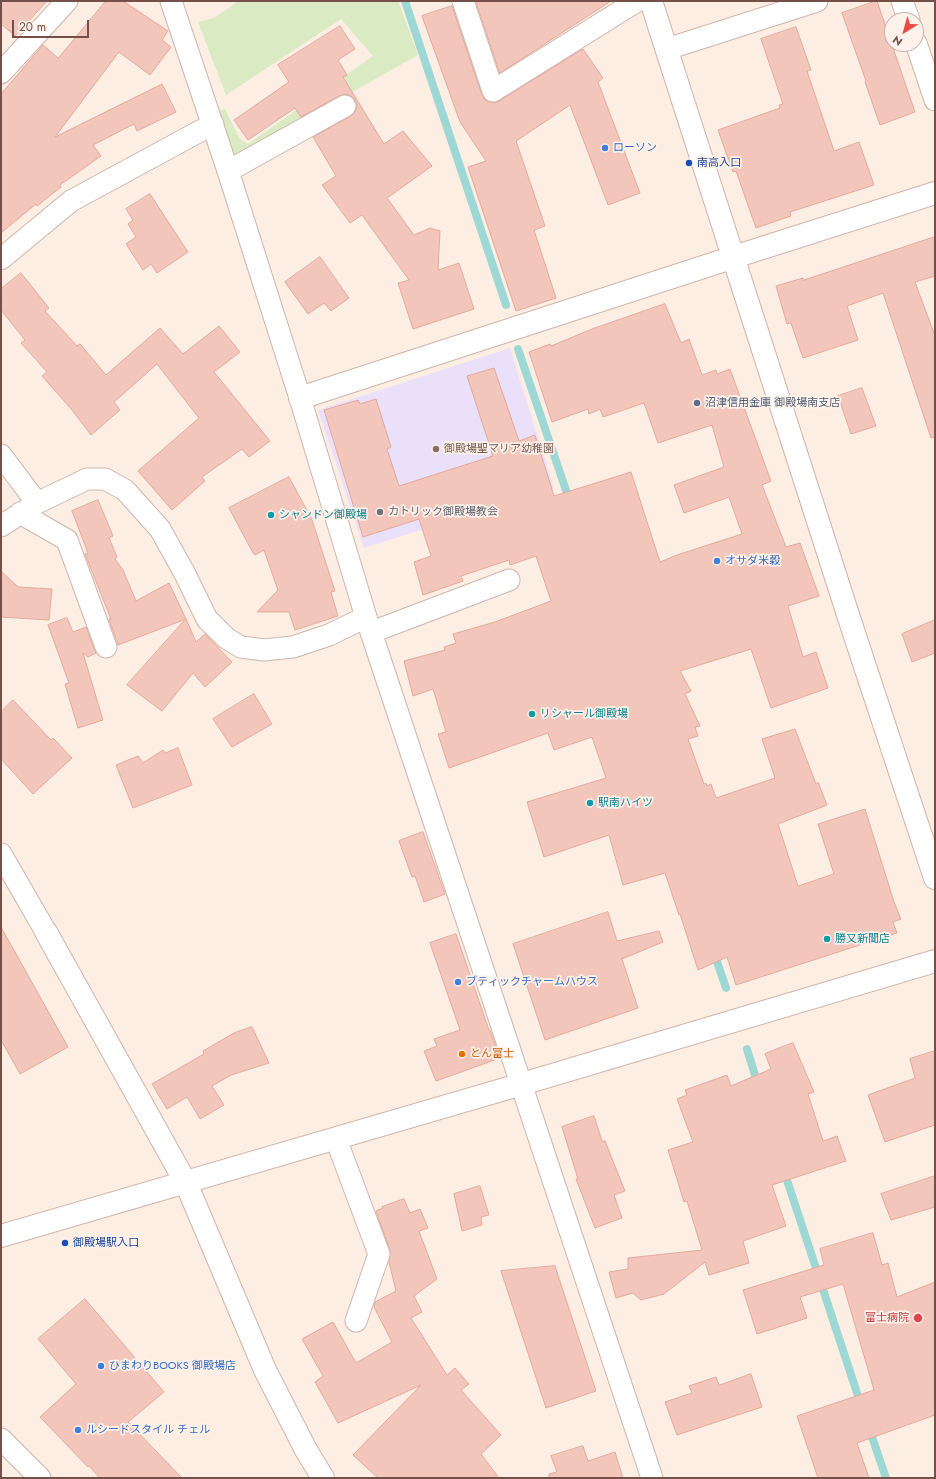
<!DOCTYPE html>
<html>
<head>
<meta charset="utf-8">
<style>
	body { margin:0 }
	#map { position:relative; width:936px; height:1479px; overflow:hidden; background:#fceee3; font-family:Jost,sans-serif }
	canvas { display:block }
	.frame { position:absolute; inset:0; border:2px solid #755049; pointer-events:none }
	.north { position:absolute; left:884px; top:12px; width:40px; height:40px; box-sizing:border-box; background:#fff2ea; border:1px solid #c8b1aa; border-radius:50%; rotate:217deg; font-size:11px; font-weight:700; line-height:16px; text-align:center; color:#755049 }
	.north::after { content:''; display:block; margin:auto; width:14px; height:18px; background:#e74b47; clip-path:polygon(50% 0,100% 100%,50% 72%,0 100%) }
	.scale { position:absolute; left:12px; top:20px; width:77px; height:18px; box-sizing:border-box; border:2px solid #755049; border-top:0; padding-left:5px; font-size:12px; line-height:14px; white-space:nowrap; color:#755049; -webkit-text-stroke:3px #fff2ea; paint-order:stroke }
</style>
</head>
<body>
<div id="map">
<canvas width="936" height="1479"></canvas>
<div class="frame"></div>
<div class="north">N</div>
<div class="scale">20 m</div>
</div>
<script>
const context = document.querySelector('canvas').getContext('2d');
context.lineJoin = 'round';
function paint(path, color) { context.fillStyle = color; context.fill(path, 'evenodd'); }
function trace(path, color, width, dash) { context.strokeStyle = color; context.lineWidth = width; context.lineCap = dash ? 'butt' : 'round'; context.setLineDash(dash || []); context.stroke(path); }
function write(font, color, halo, rows, align = 'center') {
  context.font = font + ' Jost,"Noto Sans JP",sans-serif'; context.lineWidth = 3.5; context.setLineDash([]); context.textBaseline = 'middle'; context.strokeStyle = halo; context.fillStyle = color; for (const [text, x, y, turn = 0] of rows) {
    context.save(); context.translate(x, y); context.rotate((+turn || 0) * Math.PI / 180); context.textAlign = isNaN(turn) ? turn : align; if (halo) context.strokeText(text, 0, 0); context.fillText(text, 0, 0); context.restore();
  }
}
paint(new Path2D(`
	M 510,348 L 554,488 L 364,548 L 318,410 Z`), '#ebe0f9');
paint(new Path2D(`
	M 238,1 L 398,1 L 418,55 L 233,159 L 219,111 L 225,109 L 240,139 L 248,144 L 373,56 L 341,19 L 226,95 L 198,22 L 214,18 Z`), '#daeac2');
trace(new Path2D(`
	M 405,1 L 506,305
	M 518,349 L 570,502
	M 714,953 L 726,988
	M 747,1049 L 758,1085
	M 784,1171 L 861,1405
	M 869,1428 L 886,1478`), '#9ed8d5', 8);
const building = new Path2D(`
	M 1,1 L 47,1 L 15,36 L 1,24 Z
	M 106,1 L 123,1 L 168,31 L 162,40 L 171,47 L 150,75 L 119,52 L 55,137 L 162,84 L 176,112 L 137,131 L 134,124 L 93,145 L 101,156 L 60,185 L 61,187 L 37,206 L 36,204 L 1,233 L 1,94 L 43,45 L 58,58 Z
	M 476,1 L 611,1 L 500,73 Z
	M 877,1 L 915,112 L 880,125 L 865,82 L 866,81 L 842,13 Z
	M 452,6 L 482,95 L 485,100 L 492,103 L 499,101 L 583,49 L 603,78 L 598,82 L 640,193 L 608,205 L 570,105 L 516,141 L 545,226 L 534,230 L 556,298 L 516,311 L 468,167 L 486,161 L 460,122 L 422,16 Z
	M 340,26 L 355,49 L 338,60 L 347,75 L 343,77 L 384,144 L 403,131 L 432,166 L 387,198 L 414,235 L 430,228 L 440,231 L 438,270 L 459,263 L 474,309 L 413,329 L 398,283 L 409,280 L 362,215 L 350,223 L 322,185 L 336,176 L 313,137 L 351,116 L 355,112 L 357,106 L 355,100 L 351,96 L 346,94 L 339,96 L 301,117 L 295,108 L 248,140 L 234,120 L 289,82 L 278,65 Z
	M 796,27 L 811,70 L 807,71 L 834,151 L 859,142 L 874,185 L 790,212 L 791,216 L 756,228 L 736,171 L 733,172 L 718,130 L 780,108 L 779,105 L 783,104 L 761,39 Z
	M 150,194 L 188,252 L 157,273 L 151,264 L 143,270 L 126,244 L 136,237 L 128,224 L 133,220 L 126,209 Z
	M 935,237 L 935,276 L 915,282 L 935,336 L 935,437 L 931,438 L 883,293 L 847,306 L 858,340 L 803,358 L 791,323 L 787,324 L 776,286 L 803,278 L 803,280 Z
	M 320,257 L 349,298 L 331,311 L 324,303 L 308,314 L 285,282 Z
	M 21,273 L 49,308 L 45,311 L 77,346 L 80,344 L 106,375 L 160,328 L 183,354 L 219,326 L 240,352 L 214,372 L 270,441 L 249,457 L 242,449 L 202,477 L 205,481 L 172,510 L 138,471 L 199,418 L 157,364 L 114,402 L 120,410 L 91,435 L 72,410 L 42,376 L 47,372 L 21,343 L 25,340 L 1,310 L 1,289 Z
	M 665,304 L 681,343 L 689,339 L 702,375 L 716,370 L 717,374 L 730,369 L 771,481 L 762,485 L 786,547 L 800,543 L 819,596 L 788,606 L 803,657 L 816,652 L 828,688 L 771,708 L 751,649 L 680,671 L 691,691 L 685,694 L 700,726 L 695,727 L 698,736 L 688,739 L 704,784 L 706,783 L 707,786 L 711,784 L 716,798 L 775,778 L 762,739 L 795,729 L 816,784 L 818,782 L 827,805 L 778,824 L 798,886 L 834,874 L 818,824 L 865,809 L 894,902 L 901,919 L 893,922 L 897,933 L 736,985 L 727,957 L 698,970 L 680,914 L 679,915 L 665,873 L 623,885 L 609,835 L 544,857 L 527,802 L 606,778 L 592,737 L 554,750 L 548,733 L 449,768 L 438,734 L 446,732 L 433,689 L 413,696 L 404,661 L 445,650 L 444,647 L 456,643 L 453,634 L 495,622 L 551,601 L 536,556 L 510,565 L 509,560 L 461,576 L 463,581 L 423,595 L 414,562 L 431,556 L 419,519 L 363,537 L 324,410 L 358,400 L 360,404 L 376,399 L 391,447 L 387,449 L 399,486 L 493,456 L 467,376 L 494,368 L 519,441 L 535,435 L 554,496 L 631,472 L 660,562 L 677,555 L 742,534 L 729,497 L 684,513 L 674,485 L 724,467 L 712,425 L 658,443 L 644,403 L 603,417 L 600,409 L 589,414 L 588,409 L 552,422 L 529,352 L 550,344 L 551,346 L 592,329 Z
	M 862,388 L 876,426 L 851,434 L 838,396 Z
	M 289,477 L 312,520 L 335,591 L 331,592 L 338,616 L 295,630 L 289,612 L 257,612 L 278,590 L 264,550 L 255,555 L 253,553 L 229,508 Z
	M 98,500 L 113,536 L 109,538 L 117,557 L 115,559 L 123,570 L 136,601 L 169,583 L 186,619 L 118,645 L 109,619 L 111,619 L 85,554 L 88,553 L 72,511 Z
	M 1,571 L 18,587 L 52,589 L 49,620 L 1,617 Z
	M 67,618 L 73,632 L 86,627 L 96,653 L 88,657 L 83,653 L 103,720 L 78,728 L 65,684 L 69,683 L 48,625 Z
	M 186,619 L 196,642 L 205,634 L 232,662 L 205,687 L 193,673 L 162,711 L 127,685 Z
	M 935,620 L 935,653 L 912,662 L 902,634 Z
	M 254,694 L 272,724 L 232,747 L 213,719 Z
	M 13,700 L 51,740 L 53,738 L 72,758 L 33,794 L 1,759 L 1,712 Z
	M 178,748 L 192,785 L 133,808 L 116,765 L 138,756 L 143,763 L 163,750 L 165,753 Z
	M 423,832 L 445,894 L 424,902 L 415,876 L 412,877 L 399,841 Z
	M 608,912 L 617,941 L 659,931 L 663,942 L 622,959 L 638,1008 L 545,1040 L 513,944 Z
	M 1,927 L 68,1047 L 20,1074 L 1,1040 Z
	M 456,934 L 489,1030 L 490,1030 L 500,1058 L 436,1081 L 424,1051 L 437,1046 L 434,1039 L 460,1030 L 430,943 Z
	M 252,1027 L 269,1063 L 231,1075 L 212,1086 L 224,1105 L 200,1119 L 187,1097 L 167,1109 L 152,1084 L 204,1054 L 203,1051 L 234,1033 Z
	M 793,1043 L 814,1092 L 808,1094 L 823,1141 L 837,1136 L 846,1161 L 772,1185 L 786,1226 L 743,1241 L 749,1263 L 709,1275 L 705,1262 L 664,1294 L 641,1300 L 633,1293 L 616,1298 L 609,1272 L 628,1269 L 628,1258 L 702,1250 L 687,1201 L 684,1202 L 668,1150 L 693,1142 L 677,1099 L 687,1095 L 685,1090 L 727,1075 L 731,1086 L 771,1069 L 765,1054 Z
	M 935,1051 L 935,1125 L 885,1142 L 868,1095 L 915,1078 L 910,1059 Z
	M 594,1116 L 602,1141 L 605,1141 L 625,1191 L 614,1195 L 622,1218 L 595,1228 L 576,1179 L 578,1179 L 562,1127 Z
	M 935,1176 L 935,1207 L 891,1220 L 881,1194 Z
	M 480,1186 L 489,1215 L 481,1217 L 482,1225 L 462,1231 L 454,1194 Z
	M 404,1199 L 410,1213 L 420,1209 L 428,1228 L 419,1231 L 437,1279 L 414,1296 L 422,1312 L 411,1318 L 447,1375 L 455,1368 L 469,1384 L 461,1390 L 501,1435 L 481,1454 L 499,1478 L 378,1478 L 353,1455 L 421,1385 L 338,1423 L 315,1382 L 323,1376 L 302,1339 L 333,1322 L 356,1363 L 392,1342 L 374,1307 L 375,1302 L 396,1291 L 389,1262 L 390,1250 L 376,1211 L 383,1208 L 382,1207 Z
	M 873,1233 L 882,1265 L 888,1263 L 897,1297 L 935,1282 L 935,1415 L 857,1443 L 869,1478 L 818,1478 L 797,1416 L 874,1390 L 843,1284 L 800,1297 L 807,1318 L 757,1334 L 743,1290 L 824,1265 L 820,1249 Z
	M 555,1266 L 596,1391 L 546,1408 L 501,1271 Z
	M 85,1299 L 164,1392 L 128,1422 L 182,1478 L 100,1478 L 89,1466 L 88,1467 L 40,1417 L 76,1384 L 38,1339 Z
	M 751,1374 L 762,1407 L 677,1435 L 665,1402 L 692,1393 L 689,1386 L 716,1377 L 719,1385 Z
	M 583,1446 L 588,1461 L 615,1452 L 623,1478 L 549,1478 L 549,1474 L 557,1472 L 551,1456 Z`);
paint(building, '#f2c6bb');
trace(building, '#e5a89b', 1);
const street = new Path2D(`
	M 171,1 L 228,171 L 300,398 L 366,617 L 652,1478
	M 463,1 L 493,91 L 637,1
	M 902,1 L 909,20
	M 916,43 L 935,100
	M 667,49 L 817,1
	M 1,73 L 67,1
	M 228,171 L 345,106
	M 1,259 L 71,201 L 213,124
	M 1,455 L 37,503
	M 20,513 L 67,540 L 106,647
	M 1,526 L 37,503 L 87,479 L 105,479 L 125,490 L 160,529 L 184,572 L 207,619 L 226,638 L 241,647 L 264,650 L 293,647 L 329,635 L 366,617
	M 372,632 L 509,580
	M 1,854 L 46,932
	M 336,1139 L 379,1254 L 356,1321
	M 1,1439 L 40,1478`);
const secondary = new Path2D(`
	M 651,1 L 851,624 L 935,878
	M 300,398 L 734,257 L 935,193
	M 46,932 L 186,1183 L 265,1370 L 306,1450 L 323,1478
	M 1,1236 L 522,1084 L 935,961`);
trace(street, '#d0b5ad', 23);
trace(secondary, '#d3b4aa', 24);
trace(street, '#fff', 21);
trace(secondary, '#fff', 22);
for (const [x, y, r, color] of [
	[605,148,4,"#3f7fe0"],
	[689,163,4,"#1a4fb4"],
	[697,403,4,"#5c6f8a"],
	[436,449,4,"#8d6e63"],
	[380,512,4,"#6b7280"],
	[271,515,4,"#0f9aa8"],
	[717,561,4,"#3f7fe0"],
	[532,714,4,"#0f9aa8"],
	[590,803,4,"#0f9aa8"],
	[827,939,4,"#0f9aa8"],
	[458,982,4,"#3f7fe0"],
	[462,1054,4,"#e8710a"],
	[65,1243,4,"#1a4fb4"],
	[918,1318,5,"#e0444e"],
	[101,1366,4,"#3f7fe0"],
	[78,1430,4,"#3f7fe0"]
]) { const dot = new Path2D(); dot.arc(x, y, r, 0, 2 * Math.PI); context.fillStyle = color; context.fill(dot); trace(dot, '#fff2ea', 1.5); }
write('11px', '#366cbe', '#fff2ea', [
	["ローソン",613,148],
	["オサダ米穀",725,561],
	["ブティックチャームハウス",466,982],
	["ひまわりBOOKS 御殿場店",109,1366],
	["ルシードスタイル チェル",86,1430]
], 'left');
write('11px', '#164399', '#fff2ea', [
	["南高入口",697,163],
	["御殿場駅入口",73,1243]
], 'left');
write('11px', '#4e5e75', '#fff2ea', [
	["沼津信用金庫 御殿場南支店",705,403]
], 'left');
write('11px', '#785e54', '#fff2ea', [
	["御殿場聖マリア幼稚園",444,449]
], 'left');
write('11px', '#5b616d', '#fff2ea', [
	["カトリック御殿場教会",388,512]
], 'left');
write('11px', '#0d838f', '#fff2ea', [
	["シャンドン御殿場",279,515],
	["リシャール御殿場",540,714],
	["駅南ハイツ",598,803],
	["勝又新聞店",835,939]
], 'left');
write('11px', '#c56008', '#fff2ea', [
	["とん富士",470,1054]
], 'left');
write('11px', '#be3a42', '#fff2ea', [
	["富士病院",909,1318]
], 'right');
</script>
</body>
</html>
